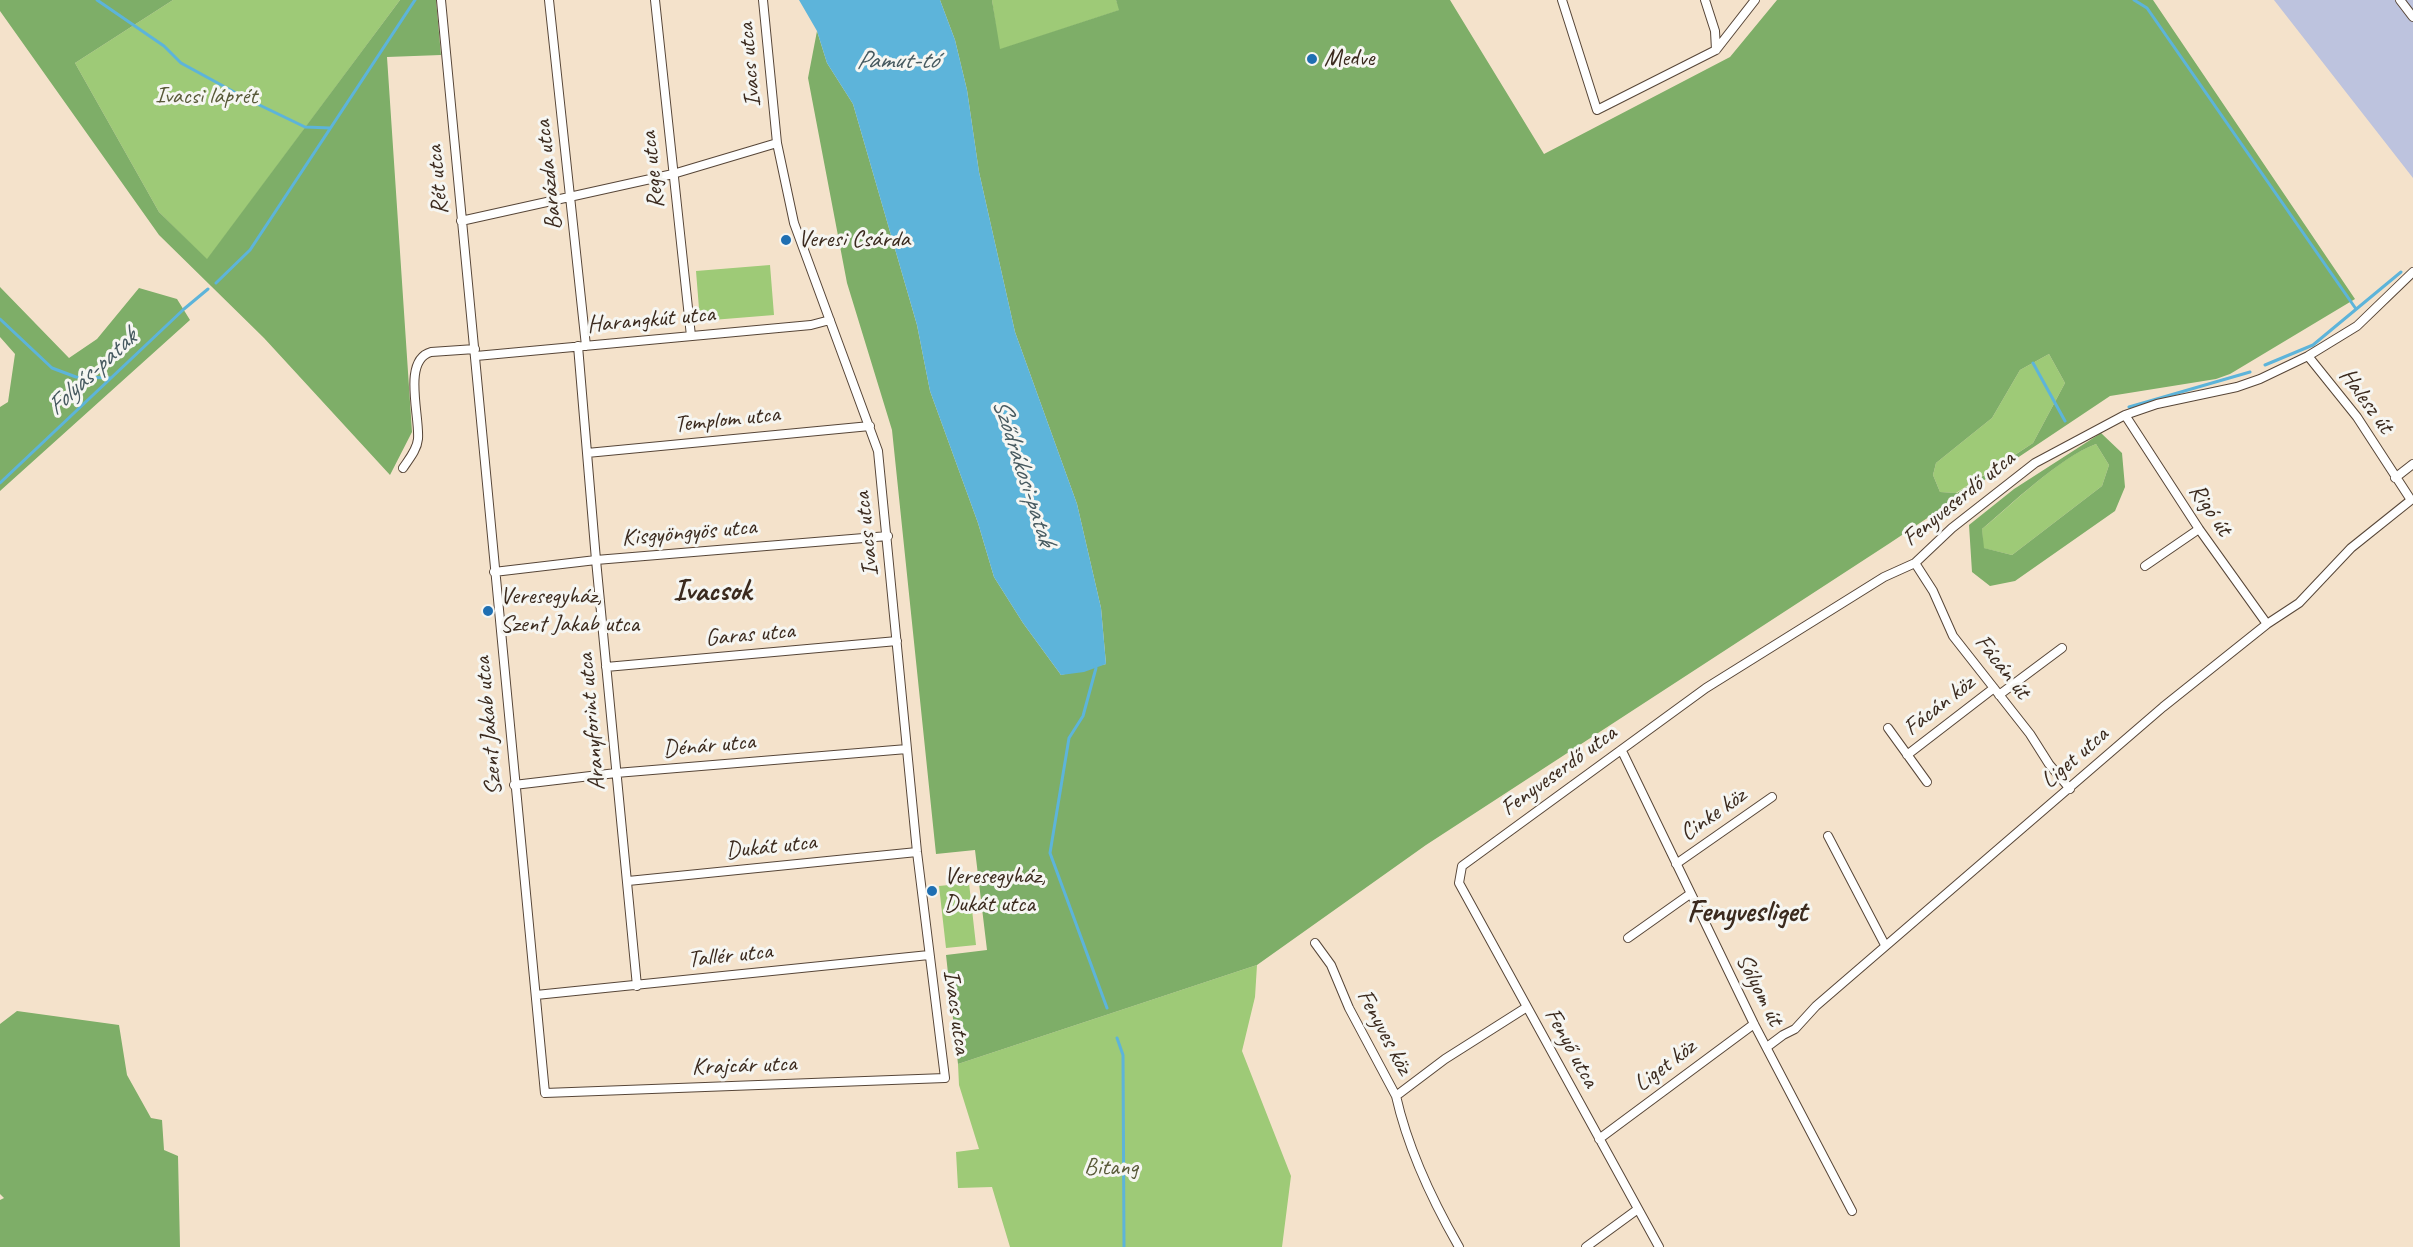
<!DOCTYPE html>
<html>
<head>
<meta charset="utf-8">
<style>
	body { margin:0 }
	canvas { display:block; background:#f4e2cb }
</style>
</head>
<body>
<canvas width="2413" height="1247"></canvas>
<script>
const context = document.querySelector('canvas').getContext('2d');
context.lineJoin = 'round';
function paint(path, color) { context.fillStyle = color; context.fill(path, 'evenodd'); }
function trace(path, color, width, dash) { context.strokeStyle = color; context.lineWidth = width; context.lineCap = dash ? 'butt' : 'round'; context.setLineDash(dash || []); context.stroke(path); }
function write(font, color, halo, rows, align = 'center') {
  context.font = font + ' Caveat,sans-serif'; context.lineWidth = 6; context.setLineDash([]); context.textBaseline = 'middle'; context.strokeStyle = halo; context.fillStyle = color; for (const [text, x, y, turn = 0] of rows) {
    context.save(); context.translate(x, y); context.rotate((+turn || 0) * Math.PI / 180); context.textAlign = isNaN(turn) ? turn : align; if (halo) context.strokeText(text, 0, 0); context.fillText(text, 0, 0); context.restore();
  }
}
paint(new Path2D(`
	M 2274,0 L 2413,0 L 2413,178 Z`), '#bdc3de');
paint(new Path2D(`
	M 173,0 L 400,0 L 207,260 L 159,212 L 75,63 Z
	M 992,0 L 1116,0 L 1120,10 L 999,50 Z
	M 770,265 L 774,315 L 700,321 L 696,271 Z
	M 2049,354 L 2065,383 L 2033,443 L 1956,493 L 1940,492 L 1933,475 L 1936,463 L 1992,418 L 2020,370 Z
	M 2096,444 L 2109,465 L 2102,486 L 2012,555 L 1983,548 L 1982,529 C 2014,503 2058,458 2096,444 Z
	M 969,883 L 976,945 L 946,948 L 939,886 Z
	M 1257,965 L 1255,997 L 1242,1051 L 1291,1176 L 1282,1247 L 1010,1247 L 992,1187 L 958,1188 L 956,1152 L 979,1149 L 959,1085 L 958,1064 Z`), '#9eca77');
paint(new Path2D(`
	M 0,0 L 173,0 L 75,63 L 159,212 L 207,259 L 400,0 L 436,0 L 441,55 L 387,57 L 412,432 L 390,475 L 264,338 L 159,235 L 0,11 Z
	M 940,0 L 992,0 L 1000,49 L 1119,10 L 1116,0 L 1450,0 L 1544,154 L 1730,57 L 1777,0 L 2153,0 L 2355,299 L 2230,374 L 2216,379 L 2110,396 L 1890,543 L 1426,845 L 1257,965 L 958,1064 L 946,955 L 987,950 L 975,850 L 936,854 L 892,430 L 847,283 L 808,78 L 817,31 L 827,63 L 853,104 L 917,325 L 930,391 L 978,523 L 994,577 L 1023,623 L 1061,675 L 1106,664 L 1101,608 L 1077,504 L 1015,332 L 979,172 L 967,90 L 955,40 ZM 2049,354 L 2065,383 L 2033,443 L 1957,493 L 1940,492 L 1933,475 L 1936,463 L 1992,418 L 2020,370 Z
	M 0,287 L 69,358 L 97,339 L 139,288 L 177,299 L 190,320 L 0,491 L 0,407 L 8,402 L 15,354 L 0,337 Z
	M 2101,433 L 2122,453 L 2125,487 L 2115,511 L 2015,581 L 1990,586 L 1972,572 L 1969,525 L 2014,489 ZM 2096,444 L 2109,465 L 2102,486 L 2012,555 L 1984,548 L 1982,529 C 2013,503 2059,458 2096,444 Z
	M 17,1011 L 119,1025 L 127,1075 L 151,1118 L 162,1120 L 164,1150 L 178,1156 L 180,1247 L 0,1247 L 0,1200 L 4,1198 L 0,1194 L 0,1024 Z`), '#7eae68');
paint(new Path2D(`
	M 799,0 L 940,0 L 955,40 L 967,90 L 979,172 L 1015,332 L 1077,504 L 1101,608 L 1106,664 L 1084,672 L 1061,675 L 1023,623 L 994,577 L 978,523 L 930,391 L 917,325 L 853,104 L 827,63 L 817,31 Z`), '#5db4da');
trace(new Path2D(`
	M 97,0 L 164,46 L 181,63 L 247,99 L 305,127 L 330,128
	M 2134,0 L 2147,8 L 2356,309
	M 216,283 L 250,250 L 415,0
	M 0,319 L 52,368 L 76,377 L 111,378
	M 2033,363 L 2065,421
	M 2265,365 L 2313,345 L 2401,272
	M 2129,407 L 2250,372
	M 0,483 L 184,309 L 208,289
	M 1095,664 L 1096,668 L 1083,716 L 1069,738 L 1050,853 L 1107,1008
	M 1117,1038 L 1123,1055 L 1124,1247`), '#5db4da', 3);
const minor = new Path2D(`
	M 441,0 L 545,1093 L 945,1078 L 917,852 L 878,451 L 794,223 L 777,143 L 763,0
	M 549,0 L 586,346
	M 655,0 L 691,336
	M 1562,0 L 1597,110 L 1716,50 L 1755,0
	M 1705,0 L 1715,31 L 1716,50
	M 2400,0 L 2413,17
	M 461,221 L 673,174 L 777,143
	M 578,346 L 596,560 L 637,986
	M 476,356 L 811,325 L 830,320
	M 2125,415 L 2199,529 L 2267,624
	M 587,453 L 870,426
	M 403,468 C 409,459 417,450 418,439 C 420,416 402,360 431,352 L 475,349
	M 2395,478 L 2413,464
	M 1915,563 L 1933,591 L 1953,636 L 2030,734 L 2049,764 L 2070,789
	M 2145,566 L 2199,529
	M 494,572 L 596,560 L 888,536
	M 606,667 L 897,641
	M 1999,695 L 2062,648
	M 1888,728 L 1927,782
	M 1622,751 L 1754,1024 L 1852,1211
	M 1907,755 L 1994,688
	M 514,785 L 616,773 L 907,749
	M 1828,836 L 1885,945
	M 1676,864 L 1772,797
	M 628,881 L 917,852
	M 1628,938 L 1690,894
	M 1315,943 L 1331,965 L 1349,1008 L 1396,1096 L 1445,1059 L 1527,1007
	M 536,995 L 929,955
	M 1767,1047 L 1783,1035 L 1795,1029 L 1816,1006 L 2163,707 L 2267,624 L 2299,603 L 2351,548 L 2411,500 L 2357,417 L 2308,356
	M 1396,1096 C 1408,1149 1432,1200 1459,1247
	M 1599,1139 L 1754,1024
	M 1586,1247 L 1638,1209
	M 1659,1247 L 1459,883 L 1462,866 L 1706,688 L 1884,577 L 1915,563 L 1952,528 L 2035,463 L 2125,415 L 2157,404 L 2237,387 L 2260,379 L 2308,356 L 2357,326 L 2413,272`);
trace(minor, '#574638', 10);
trace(minor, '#fff', 8);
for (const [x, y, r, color] of [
	[1312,59,6,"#1f6fb2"],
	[786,240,6,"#1f6fb2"],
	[488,611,6,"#1f6fb2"],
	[932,891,6,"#1f6fb2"]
]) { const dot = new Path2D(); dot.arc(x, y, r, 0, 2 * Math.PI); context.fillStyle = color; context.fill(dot); trace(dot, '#f6f6f2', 2); }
write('24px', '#3b2a1e', '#f6f6f2', [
	["Medve",1324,59],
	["Veresi Csárda",798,240],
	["Veresegyház,",500,597],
	["Szent Jakab utca",500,625],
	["Veresegyház,",944,877],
	["Dukát utca",944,905]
], 'left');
write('24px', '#3b2a1e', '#f6f6f2', [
	["Ivacs utca",750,65,-95],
	["Rege utca",653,170,-96],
	["Barázda utca",549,175,-96],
	["Rét utca",438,180,-95],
	["Harangkút utca",651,320,-5],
	["Halesz út",2366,401,54],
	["Templom utca",727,420,-6],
	["Fenyveserdő utca",1959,499,-39],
	["Rigó út",2210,510,56],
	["Kisgyöngyös utca",689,533,-5],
	["Ivacs utca",867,534,-96],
	["Garas utca",750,635,-5],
	["Fácán út",2002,667,52],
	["Fácán köz",1939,706,-38],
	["Aranyforint utca",592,722,-95],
	["Szent Jakab utca",489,726,-95],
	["Dénár utca",709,746,-5],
	["Liget utca",2075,758,-41],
	["Fenyveserdő utca",1559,771,-36],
	["Cinke köz",1713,815,-35],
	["Dukát utca",771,847,-6],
	["Tallér utca",730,956,-6],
	["Sólyom út",1759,990,63],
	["Ivacs utca",956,1012,82],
	["Fenyves köz",1384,1032,62],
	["Fenyő utca",1571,1048,61],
	["Krajcár utca",744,1066,-2],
	["Liget köz",1665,1066,-37]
]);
write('24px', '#595a39', '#f6f6f2', [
	["Ivacsi láprét",206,97],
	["Bitang",1111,1168]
]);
write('italic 26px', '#475a60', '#f6f6f2', [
	["Pamut-tó",897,61],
	["Folyás-patak",92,373,-43],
	["Sződrákosi-patak",1023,472,72]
]);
write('bold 30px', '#3b2a1e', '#f6f6f2', [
	["Ivacsok",712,592],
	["Fenyvesliget",1747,913]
]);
</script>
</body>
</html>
